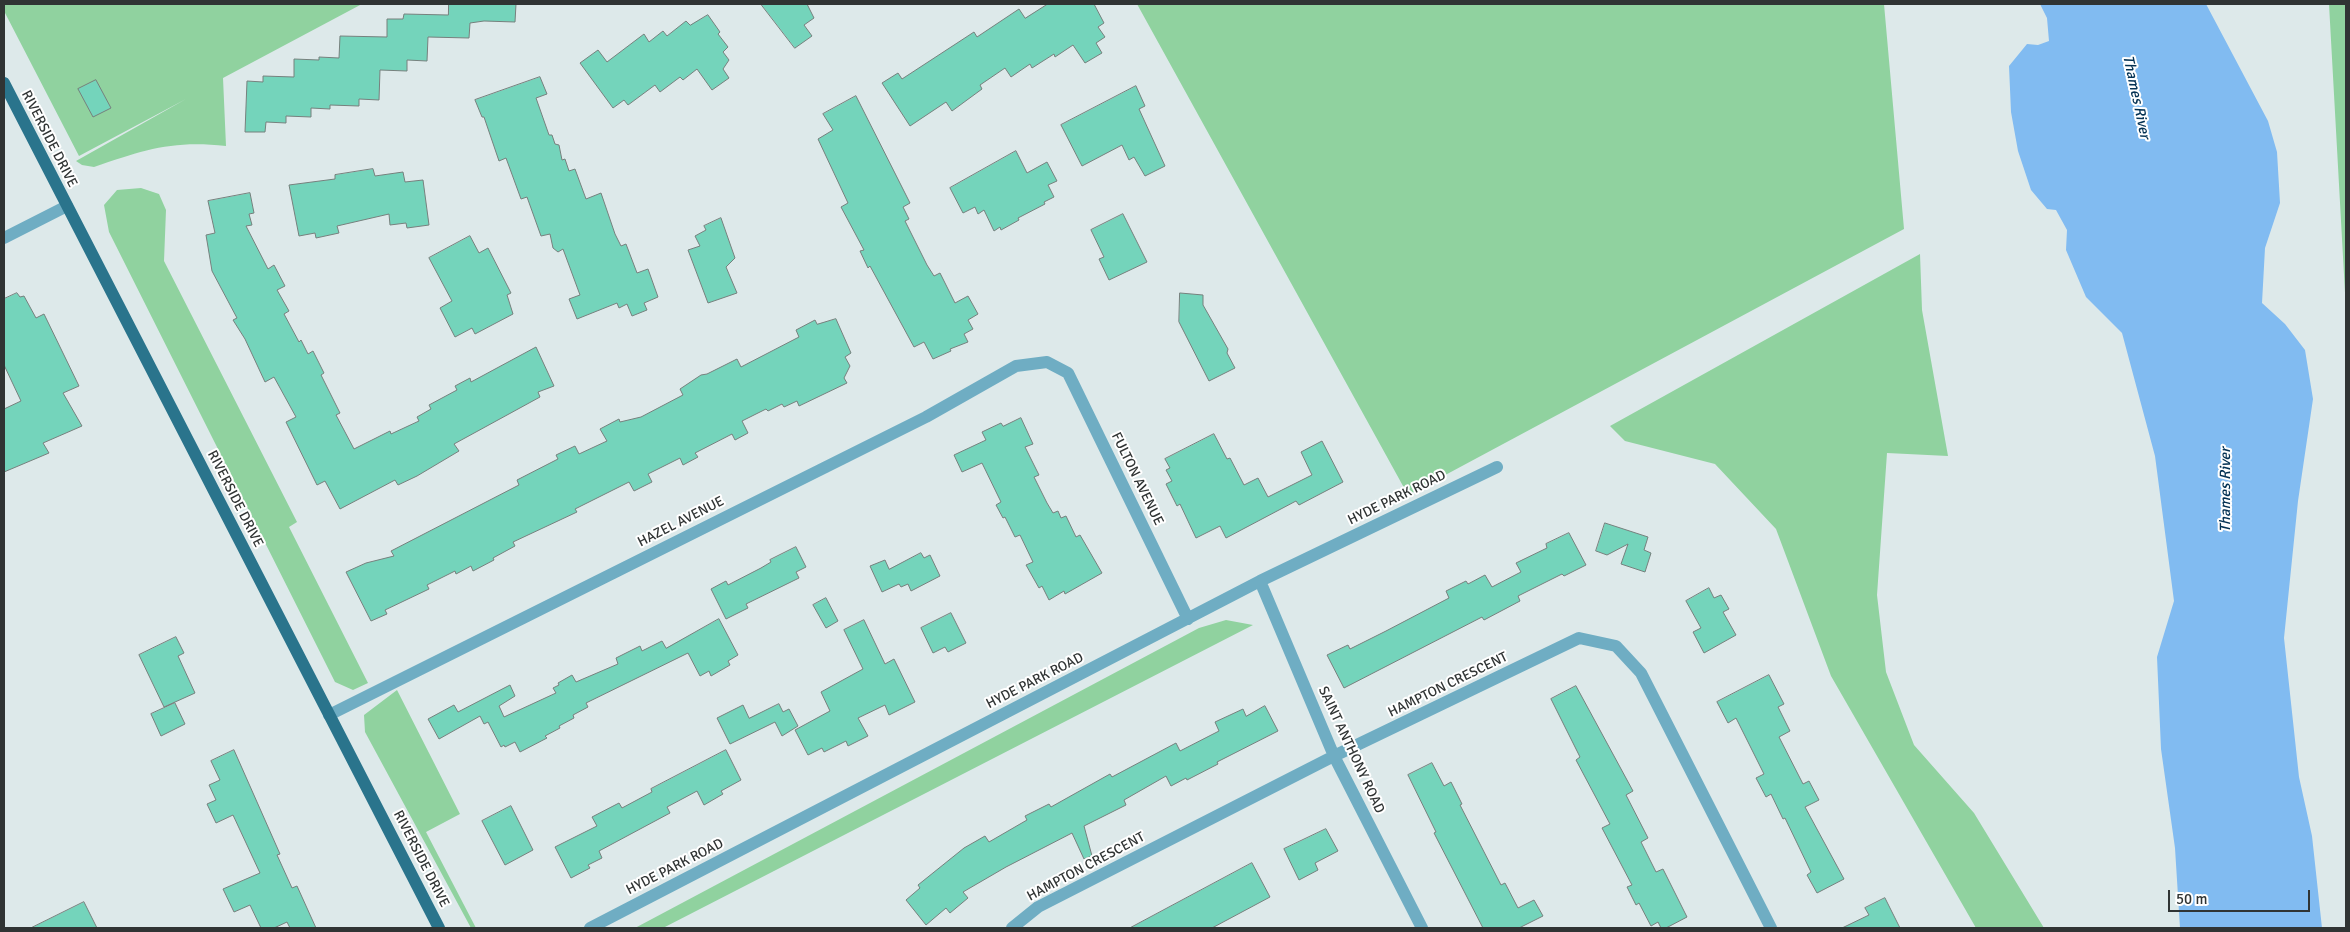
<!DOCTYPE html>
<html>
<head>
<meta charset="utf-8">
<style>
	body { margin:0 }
	#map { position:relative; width:2350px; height:932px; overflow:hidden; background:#dde9ea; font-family:Signika,sans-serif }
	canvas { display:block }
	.frame { position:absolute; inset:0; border:5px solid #303434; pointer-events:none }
	.scale { position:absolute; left:2168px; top:890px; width:142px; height:22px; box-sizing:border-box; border:2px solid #303434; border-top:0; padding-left:6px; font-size:15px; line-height:18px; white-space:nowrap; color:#303434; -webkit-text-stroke:4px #fff; paint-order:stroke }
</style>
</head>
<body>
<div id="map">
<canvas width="2350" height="932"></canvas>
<div class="frame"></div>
<div class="scale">50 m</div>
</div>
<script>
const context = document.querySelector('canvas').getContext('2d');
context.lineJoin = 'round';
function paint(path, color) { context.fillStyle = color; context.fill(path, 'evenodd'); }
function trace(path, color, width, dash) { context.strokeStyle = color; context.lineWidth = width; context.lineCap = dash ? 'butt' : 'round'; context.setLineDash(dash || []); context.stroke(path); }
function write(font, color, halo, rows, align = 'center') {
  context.font = font + ' Signika,sans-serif'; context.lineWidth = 4; context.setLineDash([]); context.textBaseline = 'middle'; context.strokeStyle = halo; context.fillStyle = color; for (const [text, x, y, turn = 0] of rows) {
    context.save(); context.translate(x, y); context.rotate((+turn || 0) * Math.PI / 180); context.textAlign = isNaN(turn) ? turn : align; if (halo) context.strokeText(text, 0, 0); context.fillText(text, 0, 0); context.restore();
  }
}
paint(new Path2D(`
	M 4,4 L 362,4 L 223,78 L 226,146 C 172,140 144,150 94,167 L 82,165 L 76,161 L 186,99 L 79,156 L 4,11 Z
	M 1137,4 L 1884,4 L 1904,229 L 1408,495 Z
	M 2329,4 L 2346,4 L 2346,311 Z
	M 141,188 L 159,194 L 166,210 L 164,261 L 297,522 L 289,527 L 368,683 L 353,690 L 335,682 L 109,232 L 104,205 L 117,190 Z
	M 1920,254 L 1922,310 L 1948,456 L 1887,453 L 1877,595 L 1886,672 L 1914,745 L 1974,813 L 2044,928 L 1976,928 L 1831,676 L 1776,529 L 1715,464 L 1625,441 L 1610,426 Z
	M 1226,620 L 1253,625 L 663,928 L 635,928 L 1199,628 Z
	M 397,690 L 460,814 L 426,832 L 476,928 L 471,928 L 365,732 L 364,715 Z`), '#90d29f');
paint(new Path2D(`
	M 2040,4 L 2206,4 L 2268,121 L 2277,152 L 2280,203 L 2265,248 L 2262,303 L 2285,324 L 2305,350 L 2313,399 L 2298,501 L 2284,638 L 2299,777 L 2312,836 L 2322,928 L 2180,928 L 2175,848 L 2161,749 L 2157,657 L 2174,601 L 2155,456 L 2122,333 L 2086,297 L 2066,250 L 2067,230 L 2056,210 L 2047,209 L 2031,190 L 2018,151 L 2011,112 L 2009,66 L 2027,44 L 2038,45 L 2049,41 L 2047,18 Z`), '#81bbf1');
const building = new Path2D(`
	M 449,4 L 516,4 L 515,22 L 484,21 L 470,23 L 469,38 L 428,37 L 427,61 L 407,60 L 407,71 L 380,70 L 379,100 L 359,99 L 359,106 L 330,105 L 330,109 L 311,108 L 311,117 L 286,116 L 286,123 L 266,122 L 265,132 L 245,132 L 247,81 L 263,82 L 263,76 L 294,77 L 294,59 L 319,60 L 319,57 L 339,58 L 340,36 L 387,37 L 387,19 L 403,19 L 404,14 L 448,15 Z
	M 761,4 L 807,4 L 814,18 L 804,25 L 812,36 L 795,48 Z
	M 1048,4 L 1094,4 L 1104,23 L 1098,27 L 1105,37 L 1096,43 L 1102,53 L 1085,63 L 1073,45 L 1055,57 L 1054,54 L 1032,68 L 1030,64 L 1011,77 L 1005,68 L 980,85 L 982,89 L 952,111 L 946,102 L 910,126 L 882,83 L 898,73 L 902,79 L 974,32 L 977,37 L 1019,9 L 1025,18 Z
	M 708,15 L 720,32 L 718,34 L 728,47 L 723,52 L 729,60 L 723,69 L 729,78 L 712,90 L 697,69 L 683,80 L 680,77 L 660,92 L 655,85 L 628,105 L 624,100 L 613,108 L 580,63 L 598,50 L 607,62 L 644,34 L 649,42 L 663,31 L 667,36 L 686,21 L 690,25 Z
	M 540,77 L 547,94 L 536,98 L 549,135 L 552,135 L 555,144 L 559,145 L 562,160 L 565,159 L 569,171 L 575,169 L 586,199 L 601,193 L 615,234 L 621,246 L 626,244 L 637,273 L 648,269 L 658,297 L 644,303 L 647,310 L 632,316 L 627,304 L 619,308 L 617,303 L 577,319 L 569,299 L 580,295 L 563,249 L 558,252 L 553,248 L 550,234 L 541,236 L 527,197 L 521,199 L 506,158 L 499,161 L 484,117 L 482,117 L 475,100 Z
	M 96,80 L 111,108 L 93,117 L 78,89 Z
	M 1136,86 L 1145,106 L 1139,109 L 1165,166 L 1145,176 L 1134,157 L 1129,160 L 1122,145 L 1082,166 L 1061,125 Z
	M 856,96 L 910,203 L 903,207 L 909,219 L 905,221 L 927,265 L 934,276 L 940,273 L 955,303 L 968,296 L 978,314 L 968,320 L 973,329 L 964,334 L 968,342 L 950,349 L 951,351 L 933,359 L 924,342 L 914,347 L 870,266 L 868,268 L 860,251 L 864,250 L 841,207 L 848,203 L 818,139 L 833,130 L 823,114 Z
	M 1016,151 L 1027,173 L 1047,162 L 1057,181 L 1048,185 L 1054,197 L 1044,202 L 1045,204 L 1018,218 L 1019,220 L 1001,230 L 1000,227 L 994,231 L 984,210 L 978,214 L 975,207 L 963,213 L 950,188 Z
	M 373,169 L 375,176 L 403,172 L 405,182 L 423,180 L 429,225 L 407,228 L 406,223 L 390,225 L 389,214 L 337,226 L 339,233 L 316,238 L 315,233 L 299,236 L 289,185 L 335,179 L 335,175 Z
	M 250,193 L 254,213 L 249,214 L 252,225 L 246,226 L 268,269 L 274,265 L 285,286 L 277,290 L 289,311 L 284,314 L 299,342 L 301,340 L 308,354 L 313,351 L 324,373 L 321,375 L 340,413 L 336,415 L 354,449 L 390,431 L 391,434 L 419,421 L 417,417 L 431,409 L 429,405 L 457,390 L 455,386 L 470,378 L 471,382 L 536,347 L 554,386 L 538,392 L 540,397 L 454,444 L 459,451 L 417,476 L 398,485 L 395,480 L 340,509 L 325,481 L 317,485 L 286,422 L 296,417 L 274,377 L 265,382 L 245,339 L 233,320 L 237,318 L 212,271 L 206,235 L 215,233 L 208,201 Z
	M 1123,214 L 1147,262 L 1109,280 L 1099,259 L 1104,257 L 1091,230 Z
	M 721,218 L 735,258 L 726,267 L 737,293 L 708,303 L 688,250 L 700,246 L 695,236 L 706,230 L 704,226 Z
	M 470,236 L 479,253 L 488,248 L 511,293 L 507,295 L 513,314 L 475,334 L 472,328 L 455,337 L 440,308 L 452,301 L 429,258 Z
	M 17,293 L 20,297 L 24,296 L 36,318 L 44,314 L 79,386 L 63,393 L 82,426 L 43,443 L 49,453 L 4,472 L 4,409 L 21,401 L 4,365 L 4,299 Z
	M 1180,293 L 1203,295 L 1203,305 L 1228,349 L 1227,353 L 1235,368 L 1209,381 L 1179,322 Z
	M 836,319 L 851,353 L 845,357 L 850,366 L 844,378 L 847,383 L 799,406 L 797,401 L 784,407 L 782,404 L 768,411 L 766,409 L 742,421 L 748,433 L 735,440 L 732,434 L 695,453 L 698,457 L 683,465 L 680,458 L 648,474 L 652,482 L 634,491 L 629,482 L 575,509 L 577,512 L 513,542 L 515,546 L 493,558 L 494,560 L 473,571 L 471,566 L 456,574 L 455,571 L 427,585 L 429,589 L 385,610 L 387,614 L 371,621 L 346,572 L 366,563 L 394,556 L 391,551 L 519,485 L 517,480 L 558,459 L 556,455 L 575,446 L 579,454 L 607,441 L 600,429 L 619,419 L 620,422 L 641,417 L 683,395 L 680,389 L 701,375 L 707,374 L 737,359 L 741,367 L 799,337 L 796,330 L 815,320 L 817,324 Z
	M 1021,418 L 1033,444 L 1025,447 L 1039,475 L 1034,477 L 1047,503 L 1053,513 L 1058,511 L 1061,518 L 1066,516 L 1076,537 L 1080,535 L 1102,573 L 1065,594 L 1064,591 L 1049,600 L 1042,586 L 1039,588 L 1026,565 L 1033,562 L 1020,535 L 1015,537 L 1005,517 L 1003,518 L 996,505 L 1001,502 L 982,463 L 962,472 L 954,455 L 986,440 L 982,432 L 1001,423 L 1003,426 Z
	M 1214,434 L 1227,459 L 1230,458 L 1244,485 L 1258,478 L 1268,497 L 1312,475 L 1301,452 L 1322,441 L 1343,482 L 1299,505 L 1296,501 L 1226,538 L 1220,526 L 1196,538 L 1180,504 L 1177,506 L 1166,484 L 1172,481 L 1166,470 L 1170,468 L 1165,459 Z
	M 1605,523 L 1648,537 L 1644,550 L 1651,553 L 1645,572 L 1621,564 L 1628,544 L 1607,555 L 1596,551 Z
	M 1569,533 L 1586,565 L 1564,576 L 1562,574 L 1518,596 L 1520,601 L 1484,620 L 1482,617 L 1344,688 L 1327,655 L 1348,645 L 1350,649 L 1386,631 L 1449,598 L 1446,591 L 1466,581 L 1468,584 L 1485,575 L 1492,587 L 1521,572 L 1516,563 L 1547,548 L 1546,544 Z
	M 796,547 L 806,567 L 796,572 L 799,578 L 746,604 L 748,608 L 726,619 L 711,589 L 726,581 L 728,585 L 761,568 L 771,562 L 770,560 Z
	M 921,553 L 924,558 L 930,555 L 940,576 L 911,591 L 908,584 L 901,587 L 899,584 L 882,592 L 870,566 L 885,560 L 889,569 Z
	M 1709,588 L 1714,598 L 1721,595 L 1729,609 L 1723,612 L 1736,635 L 1704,653 L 1693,632 L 1701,628 L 1686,601 Z
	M 826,598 L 838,621 L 826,628 L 813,605 Z
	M 951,613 L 966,643 L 948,652 L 945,647 L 933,653 L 921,628 Z
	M 719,619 L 738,655 L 728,661 L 730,665 L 711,676 L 709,671 L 700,676 L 688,653 L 586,703 L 588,707 L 573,715 L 574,718 L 559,726 L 560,728 L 545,736 L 547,738 L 520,752 L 515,742 L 505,747 L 504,745 L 501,747 L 488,722 L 484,724 L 480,716 L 439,739 L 428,719 L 454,705 L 458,712 L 510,685 L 515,696 L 499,706 L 504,717 L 556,693 L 553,688 L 559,685 L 558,683 L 572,675 L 576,682 L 618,664 L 616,658 L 640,646 L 642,651 L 662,641 L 666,648 Z
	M 864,620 L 885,664 L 894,659 L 915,702 L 889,715 L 885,705 L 858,718 L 868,736 L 848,746 L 846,741 L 824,752 L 822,748 L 808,755 L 795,730 L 830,711 L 821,692 L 863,669 L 844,630 Z
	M 176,637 L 184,653 L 178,656 L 195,693 L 164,707 L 139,655 Z
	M 1769,675 L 1784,704 L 1778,707 L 1790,731 L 1779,737 L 1803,784 L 1809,781 L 1819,800 L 1805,807 L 1844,879 L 1817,893 L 1807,875 L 1811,872 L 1785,818 L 1783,819 L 1771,794 L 1766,797 L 1756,778 L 1764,774 L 1736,718 L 1728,723 L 1717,702 Z
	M 1576,686 L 1633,791 L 1626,795 L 1648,838 L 1641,842 L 1656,872 L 1663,869 L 1687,917 L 1666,928 L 1661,928 L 1658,922 L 1651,926 L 1639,903 L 1636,905 L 1627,887 L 1632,885 L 1602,828 L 1610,824 L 1576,760 L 1580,757 L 1551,699 Z
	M 175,703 L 185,724 L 161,736 L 151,714 Z
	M 779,704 L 783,712 L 789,709 L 798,726 L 782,736 L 775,722 L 730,744 L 717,718 L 743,705 L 749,718 Z
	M 1265,706 L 1278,731 L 1217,762 L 1218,764 L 1187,780 L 1186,778 L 1171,786 L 1166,776 L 1124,800 L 1126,805 L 1084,826 L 1092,856 L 1084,859 L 1072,833 L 1006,867 L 963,892 L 968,898 L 950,913 L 946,908 L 926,925 L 906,900 L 920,888 L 918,885 L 964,848 L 985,836 L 989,842 L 1027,820 L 1025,816 L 1049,804 L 1051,807 L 1110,774 L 1112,777 L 1176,743 L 1180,751 L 1219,731 L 1215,722 L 1243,709 L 1246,716 Z
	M 234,750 L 280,854 L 277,855 L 292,888 L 297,886 L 316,928 L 290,928 L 287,922 L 274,928 L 261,928 L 250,905 L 234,912 L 223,889 L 260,873 L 233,815 L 216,823 L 207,804 L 216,800 L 209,785 L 220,780 L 211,761 Z
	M 726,750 L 741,780 L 721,791 L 723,794 L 704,805 L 697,791 L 667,807 L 670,813 L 599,851 L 602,858 L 588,865 L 590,868 L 571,878 L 555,847 L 597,826 L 592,817 L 619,803 L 622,808 L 652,792 L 651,789 Z
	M 1432,763 L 1444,786 L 1451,782 L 1462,804 L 1460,805 L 1501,885 L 1505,883 L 1518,908 L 1534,900 L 1543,916 L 1519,928 L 1483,928 L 1434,833 L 1436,832 L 1408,775 Z
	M 511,806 L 533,850 L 505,865 L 482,821 Z
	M 1326,829 L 1338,851 L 1315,863 L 1318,870 L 1299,880 L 1284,849 Z
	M 1252,863 L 1270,897 L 1212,928 L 1130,928 Z
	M 1885,898 L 1900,928 L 1842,928 L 1869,915 L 1865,908 Z
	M 84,902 L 97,928 L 31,928 Z`);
paint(building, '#74d4bb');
trace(building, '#76807d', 1);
trace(new Path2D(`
	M 4,238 L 67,206
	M 1260,581 L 1334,756 L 1422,928
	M 329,715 L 926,417 L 1016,366 L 1047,362 L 1068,373 L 1188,619
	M 590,928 L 1260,581 L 1497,467
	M 1012,928 L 1038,907 L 1334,756 L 1579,638 L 1616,646 L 1641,673 L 1771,928`), '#6fadc3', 12);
trace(new Path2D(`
	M 4,83 L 439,928`), '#2a748c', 12);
write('14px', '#303434', '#fff', [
	["RIVERSIDE DRIVE",49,139,63],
	["FULTON AVENUE",1137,479,64],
	["HYDE PARK ROAD",1397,498,-26],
	["RIVERSIDE DRIVE",235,499,63],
	["HAZEL AVENUE",681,522,-27],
	["HYDE PARK ROAD",1035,681,-27],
	["HAMPTON CRESCENT",1448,685,-26],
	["SAINT ANTHONY ROAD",1351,750,65],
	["RIVERSIDE DRIVE",421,859,63],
	["HYDE PARK ROAD",675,867,-27],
	["HAMPTON CRESCENT",1086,867,-28]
]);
write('italic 15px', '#033153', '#fff', [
	["Thames River",2136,97,78],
	["Thames River",2226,490,-90]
]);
</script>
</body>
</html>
